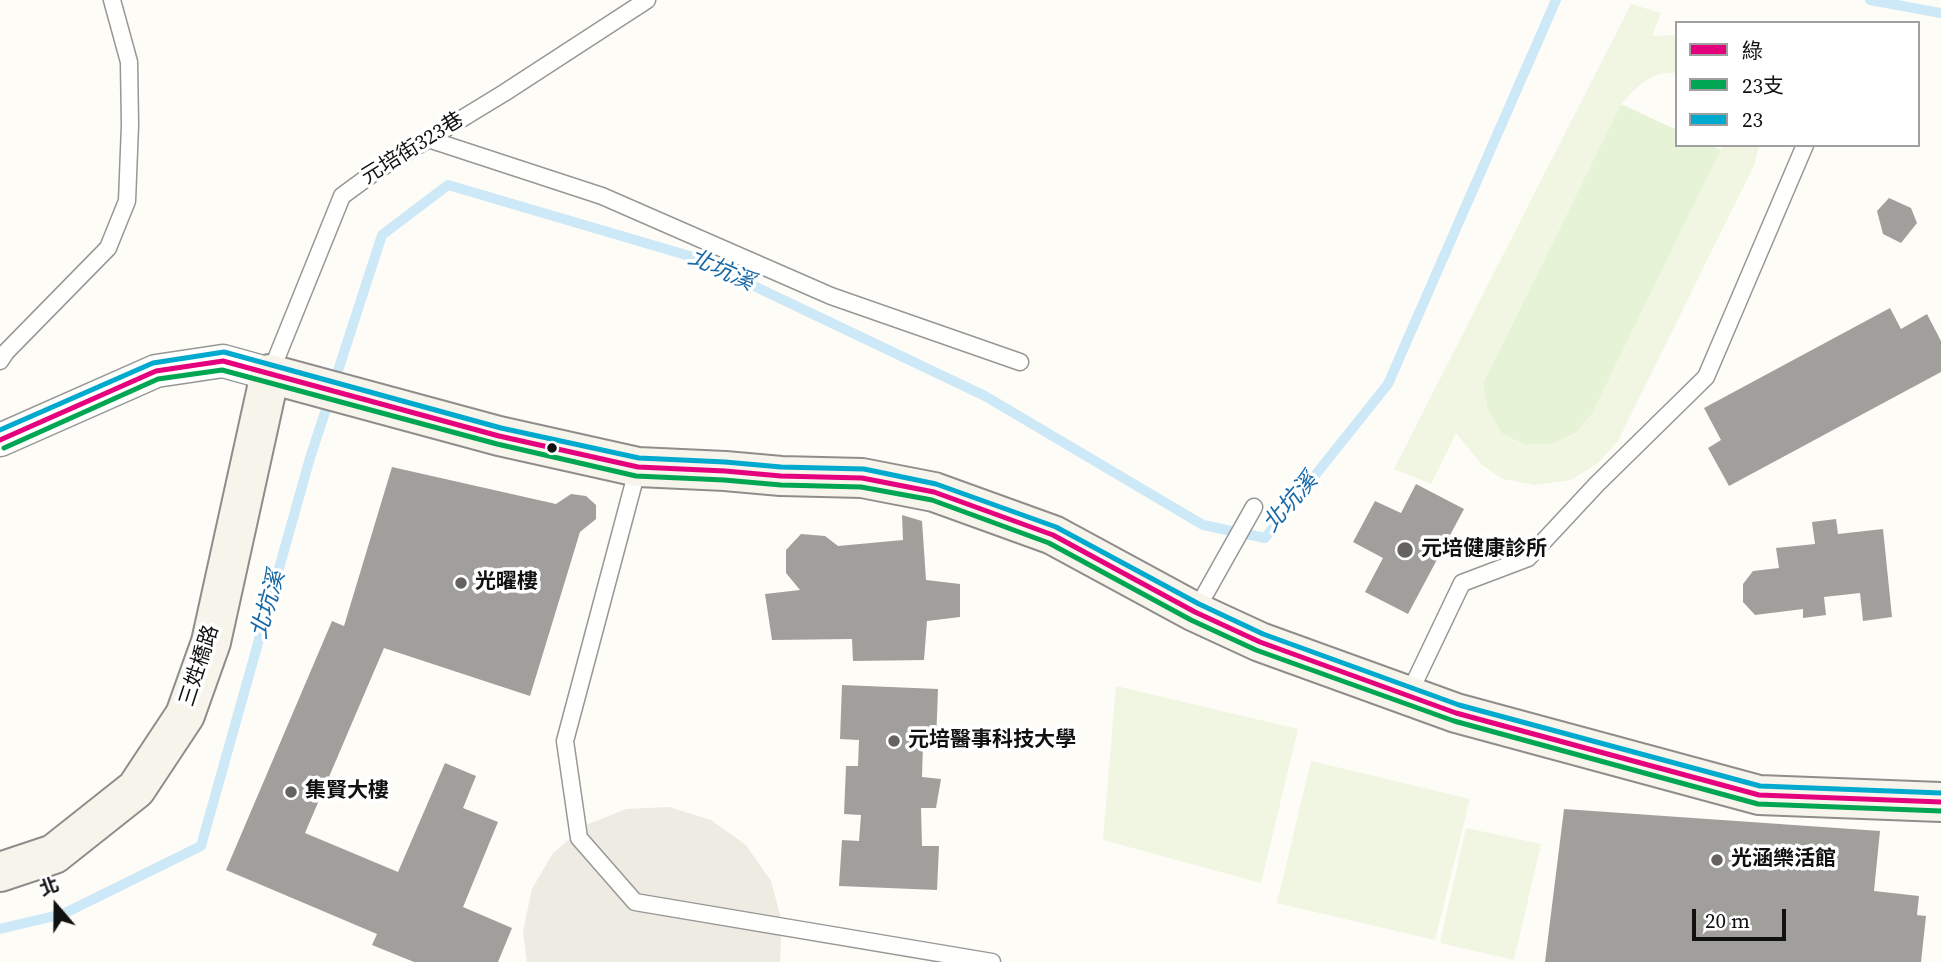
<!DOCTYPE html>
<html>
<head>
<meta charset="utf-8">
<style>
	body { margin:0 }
	#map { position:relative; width:1941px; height:962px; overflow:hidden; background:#fdfcf7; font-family:"Source Serif 4","Noto Sans TC",serif }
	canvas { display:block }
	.legend { position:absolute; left:1675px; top:21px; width:245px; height:126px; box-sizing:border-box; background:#fff; border:2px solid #a0a0a0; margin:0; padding:9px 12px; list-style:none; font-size:21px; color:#111 }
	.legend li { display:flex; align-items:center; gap:14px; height:35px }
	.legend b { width:35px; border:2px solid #a0a0a0 }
	.north { position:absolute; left:21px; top:871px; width:70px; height:70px; -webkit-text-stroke:5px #fff; paint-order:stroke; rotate:340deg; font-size:19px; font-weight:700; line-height:28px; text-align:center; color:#111 }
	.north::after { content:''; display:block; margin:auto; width:24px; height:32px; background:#111; clip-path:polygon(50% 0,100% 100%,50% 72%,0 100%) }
	.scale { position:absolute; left:1692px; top:909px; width:94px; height:32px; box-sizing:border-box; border:4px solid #111; border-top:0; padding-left:9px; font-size:21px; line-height:24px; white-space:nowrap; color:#111; -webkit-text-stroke:5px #fff; paint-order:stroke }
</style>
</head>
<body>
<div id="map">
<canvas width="1941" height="962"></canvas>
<ul class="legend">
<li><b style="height:9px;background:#e5007d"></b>綠</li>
<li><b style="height:9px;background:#00a651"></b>23支</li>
<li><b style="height:9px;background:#00a9ce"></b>23</li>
</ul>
<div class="north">北</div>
<div class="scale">20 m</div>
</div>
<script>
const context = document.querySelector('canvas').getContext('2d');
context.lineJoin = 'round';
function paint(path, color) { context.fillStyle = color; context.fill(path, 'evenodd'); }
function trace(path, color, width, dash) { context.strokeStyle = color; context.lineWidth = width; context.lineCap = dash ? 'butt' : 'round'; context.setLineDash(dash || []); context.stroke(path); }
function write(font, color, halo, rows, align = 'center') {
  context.font = font + ' "Source Serif 4","Noto Sans TC",serif'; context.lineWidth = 7; context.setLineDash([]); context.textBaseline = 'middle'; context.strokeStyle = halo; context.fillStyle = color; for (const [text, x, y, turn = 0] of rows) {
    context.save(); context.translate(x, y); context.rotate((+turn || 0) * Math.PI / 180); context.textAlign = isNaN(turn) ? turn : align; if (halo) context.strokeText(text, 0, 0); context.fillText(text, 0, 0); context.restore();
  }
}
paint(new Path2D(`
	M 1621,104 L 1677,130 L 1677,145 L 1710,145 L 1721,150 L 1592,414 L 1576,433 L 1552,444 L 1525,445 L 1502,434 L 1487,408 L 1483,383 Z`), '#e7f3d7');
paint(new Path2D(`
	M 1631,4 L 1661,13 L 1652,36 L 1677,35 L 1677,73 C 1652,70 1637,86 1621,104 L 1483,383 L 1487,408 L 1502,434 L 1524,445 L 1552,444 L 1576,433 L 1592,414 L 1721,150 L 1721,145 L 1759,145 L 1755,163 L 1618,441 L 1598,463 L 1571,480 L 1535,485 L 1503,479 L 1482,465 L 1456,433 L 1431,484 L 1394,469 Z
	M 1116,686 L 1298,729 L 1261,883 L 1103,840 Z
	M 1311,761 L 1470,799 L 1435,940 L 1277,903 Z
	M 1466,828 L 1541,844 L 1514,960 L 1440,943 Z`), '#f0f6e1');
paint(new Path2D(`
	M 669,807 L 711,820 L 746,845 L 771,881 L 782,922 L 780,962 L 527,962 L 523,931 L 532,889 L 553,853 L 586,825 L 626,809 Z`), '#edebe2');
trace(new Path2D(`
	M 1870,0 L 1941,13
	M 334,383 L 382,235 L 448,185 L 693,257 L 985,396 L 1203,525 L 1265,538 L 1388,384 L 1556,0
	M 0,929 L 63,914 L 201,846 L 310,458 L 330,397`), '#cde8f7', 10);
paint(new Path2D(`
	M 1889,198 L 1911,208 L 1917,223 L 1901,243 L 1883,234 L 1877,211 Z
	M 1890,308 L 1901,329 L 1927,314 L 1941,341 L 1941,372 L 1729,486 L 1708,448 L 1721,440 L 1704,408 Z
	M 392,467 L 556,504 L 571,494 L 586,496 L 596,505 L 596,519 L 580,532 L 530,696 L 384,648 L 305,833 L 398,872 L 445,763 L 476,776 L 463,808 L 498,822 L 463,907 L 512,928 L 498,962 L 414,962 L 372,945 L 377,934 L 226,870 L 332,621 L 344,626 Z
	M 1416,484 L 1464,509 L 1408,614 L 1365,592 L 1383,558 L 1353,542 L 1375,501 L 1401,513 Z
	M 902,515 L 922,521 L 926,580 L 960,584 L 960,617 L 927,621 L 924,660 L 853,661 L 852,639 L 772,640 L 765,594 L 800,590 L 786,573 L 786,550 L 801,534 L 825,536 L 838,546 L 903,540 Z
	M 1836,519 L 1838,534 L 1883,529 L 1892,617 L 1863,621 L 1860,593 L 1824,597 L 1826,615 L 1803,618 L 1803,609 L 1755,615 L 1743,602 L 1743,584 L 1753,571 L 1779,568 L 1776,548 L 1815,544 L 1812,522 Z
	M 842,685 L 938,689 L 936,743 L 923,743 L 922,777 L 941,779 L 936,808 L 921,808 L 922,846 L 939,846 L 937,890 L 839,886 L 842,840 L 859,841 L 861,815 L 844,814 L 846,766 L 858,766 L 859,740 L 840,739 Z
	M 1564,809 L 1880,831 L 1874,891 L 1919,896 L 1917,915 L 1926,916 L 1921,962 L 1545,962 Z`), '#a19f9c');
const lane = new Path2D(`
	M 428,139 L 602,196 L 831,296 L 1020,362
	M 0,361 L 6,352 L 108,248 L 127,201 L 130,125 L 129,62 L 112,0
	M 270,374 L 342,196 L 376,171 L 504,93 L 647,0
	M 638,467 L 565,741 L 579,838 L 635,902 L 992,962
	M 1195,612 L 1254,507
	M 1408,696 L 1462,583 L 1528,558 L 1597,484 L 1706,377 L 1805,145`);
const street = new Path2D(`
	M 0,440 L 156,371 L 223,361 L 270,374`);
const secondary = new Path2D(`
	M 0,872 L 54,854 L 136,789 L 185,715 L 211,642 L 270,374 L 499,436 L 638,467 L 725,471 L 781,476 L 862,478 L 934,492 L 1053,535 L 1195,612 L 1260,642 L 1456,713 L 1759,795 L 1941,802`);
trace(lane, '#979795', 19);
trace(street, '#979795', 35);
trace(secondary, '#8e8d8b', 42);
trace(lane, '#fffffe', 16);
trace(street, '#fffffe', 32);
trace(secondary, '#f6f4eb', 38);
trace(new Path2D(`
	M 0,440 L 156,371 L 223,361 L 499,436 L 638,467 L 725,471 L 781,476 L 862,478 L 934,492 L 1053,535 L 1195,612 L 1260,642 L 1456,713 L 1759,795 L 1941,802`), '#e5007d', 5);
trace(new Path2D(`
	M 4,448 L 158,379 L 222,370 L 497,444 L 636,476 L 724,480 L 781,485 L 861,487 L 932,500 L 1049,543 L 1191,620 L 1256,650 L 1454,721 L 1758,804 L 1941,811`), '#00a651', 5);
trace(new Path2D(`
	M 0,430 L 153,363 L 224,352 L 501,428 L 639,458 L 725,462 L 781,467 L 864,469 L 936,484 L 1056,527 L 1199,604 L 1263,634 L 1459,705 L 1760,786 L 1941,793`), '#00a9ce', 5);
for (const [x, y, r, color] of [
	[552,448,6,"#111"],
	[1405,550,9,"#646362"],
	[461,583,7,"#646362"],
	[894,741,7,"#646362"],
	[291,792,7,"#646362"],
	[1717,860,7,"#646362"]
]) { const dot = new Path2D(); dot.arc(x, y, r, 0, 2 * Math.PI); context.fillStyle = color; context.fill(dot); trace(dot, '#fff', 2.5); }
write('21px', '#111', '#fff', [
	["元培街323巷",413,149,-32],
	["三姓橋路",200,666,-72]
]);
write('bold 21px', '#111', '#fff', [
	["元培健康診所",1421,550],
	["光曜樓",475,583],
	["元培醫事科技大學",908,741],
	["集賢大樓",305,792],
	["光涵樂活館",1731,860]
], 'left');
write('italic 23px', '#1768a6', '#fff', [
	["北坑溪",721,271,24],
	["北坑溪",1291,503,-49],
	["北坑溪",269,605,-74]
]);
</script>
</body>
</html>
